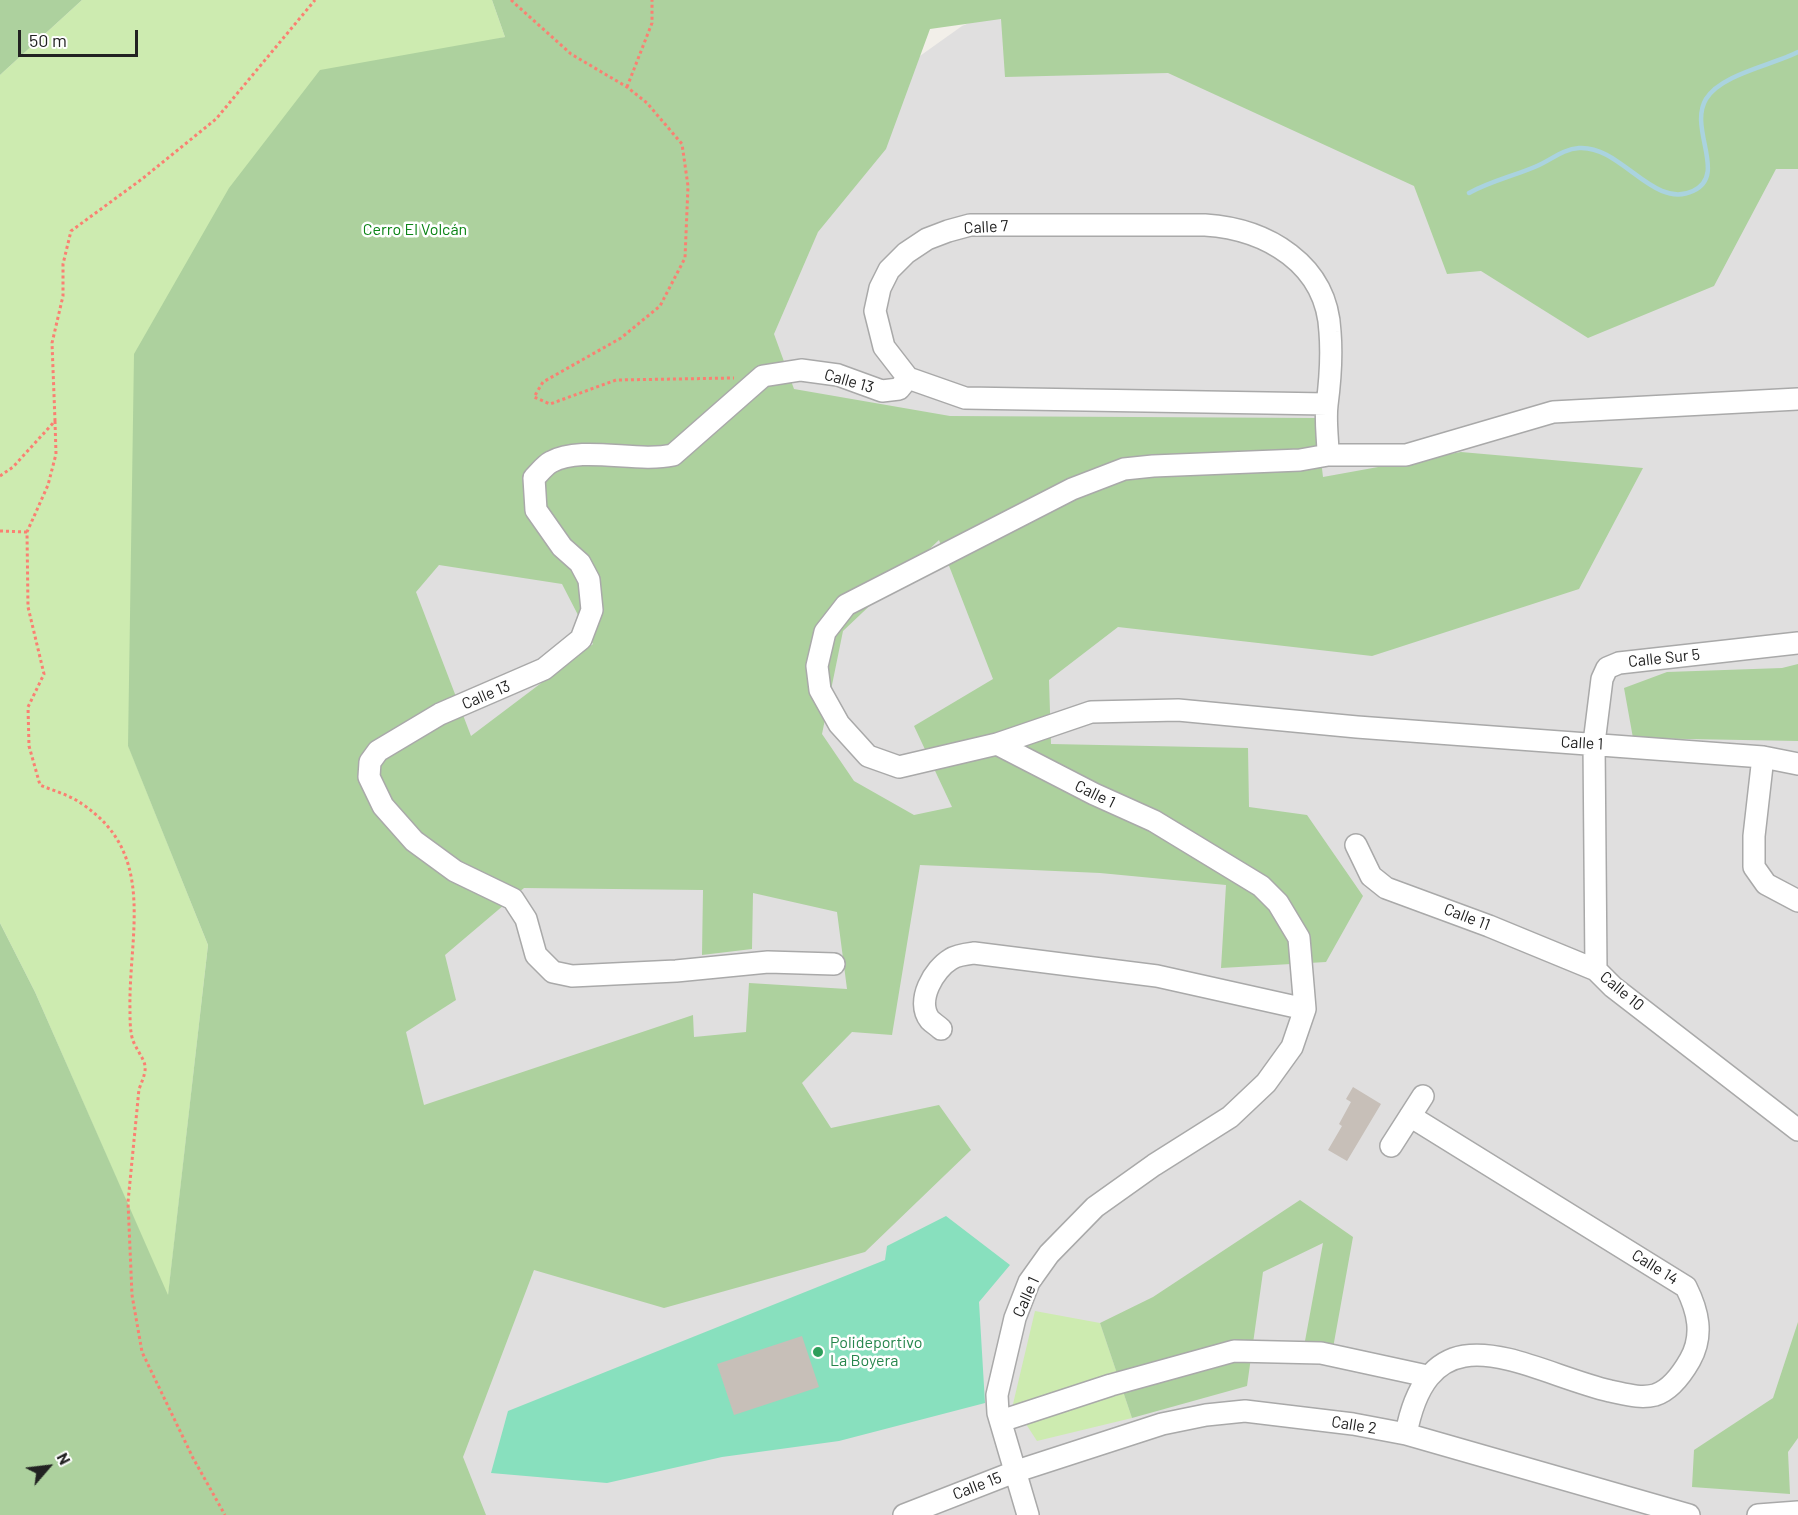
<!DOCTYPE html>
<html>
<head>
<meta charset="utf-8">
<style>
	body { margin:0 }
	#map { position:relative; width:1798px; height:1515px; overflow:hidden; background:#f2efe9; font-family:Barlow,sans-serif }
	canvas { display:block }
	.north { position:absolute; left:18px; top:1437px; width:60px; height:60px; -webkit-text-stroke:4px #fff; paint-order:stroke; rotate:62deg; font-size:16px; font-weight:700; line-height:24px; text-align:center; color:#222 }
	.north::after { content:''; display:block; margin:auto; width:21px; height:27px; background:#222; clip-path:polygon(50% 0,100% 100%,50% 72%,0 100%) }
	.scale { position:absolute; left:18px; top:30px; width:120px; height:27px; box-sizing:border-box; border:3px solid #222; border-top:0; padding-left:8px; font-size:18px; line-height:21px; white-space:nowrap; color:#222; -webkit-text-stroke:4px #fff; paint-order:stroke }
</style>
</head>
<body>
<div id="map">
<canvas width="1798" height="1515"></canvas>
<div class="north">N</div>
<div class="scale">50 m</div>
</div>
<script>
const context = document.querySelector('canvas').getContext('2d');
context.lineJoin = 'round';
function paint(path, color) { context.fillStyle = color; context.fill(path, 'evenodd'); }
function trace(path, color, width, dash) { context.strokeStyle = color; context.lineWidth = width; context.lineCap = dash ? 'butt' : 'round'; context.setLineDash(dash || []); context.stroke(path); }
function write(font, color, halo, rows, align = 'center') {
  context.font = font + ' Barlow,sans-serif'; context.lineWidth = 5; context.setLineDash([]); context.textBaseline = 'middle'; context.strokeStyle = halo; context.fillStyle = color; for (const [text, x, y, turn = 0] of rows) {
    context.save(); context.translate(x, y); context.rotate((+turn || 0) * Math.PI / 180); context.textAlign = isNaN(turn) ? turn : align; if (halo) context.strokeText(text, 0, 0); context.fillText(text, 0, 0); context.restore();
  }
}
paint(new Path2D(`
	M 996,11 L 1798,139 L 1798,1515 L 337,1515 L 313,638 L 903,68 L 962,26 Z`), '#e0dfdf');
paint(new Path2D(`
	M 82,0 L 492,0 L 505,37 L 463,47 L 128,745 L 208,945 L 168,1297 L 35,992 L 0,923 L 0,75 Z
	M 1035,1311 L 1100,1323 L 1132,1418 L 1037,1441 L 1013,1404 Z`), '#cdebb0');
paint(new Path2D(`
	M 0,0 L 82,0 L 0,75 Z
	M 492,0 L 1798,0 L 1798,169 L 1776,169 L 1714,286 L 1588,338 L 1481,271 L 1447,274 L 1414,186 L 1168,73 L 1005,77 L 1001,19 L 930,29 L 886,149 L 818,232 L 774,334 L 794,389 L 950,416 L 1316,418 L 1323,477 L 1461,452 L 1643,468 L 1579,589 L 1372,656 L 1118,627 L 1049,680 L 1051,744 L 1248,748 L 1249,807 L 1307,815 L 1363,896 L 1326,962 L 1221,968 L 1226,885 L 1100,873 L 920,865 L 892,1035 L 852,1032 L 802,1083 L 831,1128 L 939,1105 L 971,1150 L 865,1252 L 664,1308 L 534,1270 L 463,1457 L 486,1515 L 0,1515 L 0,923 L 35,992 L 168,1295 L 208,945 L 128,746 L 134,354 L 229,188 L 320,70 L 505,37 ZM 939,540 L 993,679 L 914,726 L 952,807 L 914,815 L 854,781 L 822,734 L 843,631 ZM 439,565 L 562,584 L 593,644 L 471,736 L 416,592 ZM 524,888 L 703,890 L 702,955 L 752,949 L 753,893 L 837,912 L 847,989 L 749,983 L 746,1032 L 694,1037 L 693,1015 L 424,1105 L 406,1032 L 456,1000 L 445,955 Z
	M 1798,664 L 1798,741 L 1633,738 L 1624,688 L 1667,672 L 1782,668 Z
	M 1300,1200 L 1353,1237 L 1333,1348 L 1305,1341 L 1323,1243 L 1263,1272 L 1247,1386 L 1132,1418 L 1100,1323 L 1153,1297 Z
	M 1798,1322 L 1798,1438 L 1788,1452 L 1790,1494 L 1692,1487 L 1694,1450 L 1773,1398 Z`), '#add19e');
paint(new Path2D(`
	M 946,1216 L 1010,1265 L 979,1302 L 985,1403 L 839,1441 L 722,1457 L 607,1483 L 491,1473 L 508,1411 L 885,1260 L 887,1246 Z`), '#88e0be');
trace(new Path2D(`
	M 1469,193 C 1491,181 1514,176 1537,166 C 1551,160 1563,149 1579,148 C 1621,145 1653,210 1693,191 C 1728,175 1688,129 1706,99 C 1721,74 1773,65 1798,52`), '#aad3df', 4.5);
paint(new Path2D(`
	M 1353,1087 L 1381,1104 L 1347,1161 L 1328,1150 L 1342,1126 L 1339,1124 L 1351,1102 L 1346,1099 Z
	M 802,1336 L 819,1387 L 734,1415 L 717,1364 Z`), '#c7bfb8');
const minor = new Path2D(`
	M 1798,399 L 1553,412 L 1406,455 L 1328,455 L 1300,460 L 1153,466 L 1124,469 L 1072,489 L 846,605 L 825,632 L 817,666 L 820,690 L 839,724 L 868,756 L 899,767 L 997,744 L 1091,712 L 1178,710 L 1357,727 L 1763,757 L 1798,764
	M 1327,404 L 965,398 L 908,378 L 884,347 L 875,311 L 880,288 L 889,270 L 906,253 L 927,239 L 948,231 L 970,225 L 1205,225 C 1267,229 1327,264 1330,332 C 1332,357 1330,382 1327,405 C 1325,421 1328,439 1328,455
	M 997,744 L 1094,794 L 1154,821 L 1261,886 L 1278,903 L 1299,938 L 1305,1009 L 1292,1047 L 1266,1083 L 1230,1117 L 1154,1165 L 1095,1207 L 1049,1254 L 1029,1282 L 1015,1318 L 997,1395 L 998,1413 L 1028,1515
	M 1763,757 L 1754,836 L 1754,867 L 1766,884 L 1798,901
	M 1356,845 L 1371,876 L 1386,888 L 1489,926 L 1596,970 L 1613,987 L 1798,1130
	M 834,964 L 768,962 L 676,971 L 572,976 L 553,972 L 536,955 L 526,919 L 513,899 L 455,871 L 414,841 L 383,806 L 369,777 L 370,762 L 378,751 L 440,714 L 544,669 L 581,639 L 592,610 L 589,580 L 580,563 L 562,547 L 536,510 L 534,478 C 539,473 545,465 551,462 C 582,445 636,463 673,455 L 763,376 L 801,370 L 838,375 L 882,391 L 899,389 L 908,378
	M 1596,970 L 1594,743 L 1602,679 L 1607,668 L 1619,663 L 1798,643
	M 941,1029 C 938,1026 933,1023 930,1020 C 915,1001 934,969 951,959 C 957,955 966,954 974,953 L 1157,976 L 1305,1009
	M 1391,1146 L 1423,1096
	M 1001,1421 L 1111,1385 L 1234,1351 L 1321,1353 L 1427,1376
	M 1406,1434 C 1431,1302 1526,1371 1610,1391 C 1625,1394 1640,1399 1655,1395 C 1671,1390 1682,1374 1690,1360 C 1704,1335 1698,1311 1686,1287 L 1410,1116
	M 904,1515 L 1017,1471 L 1162,1424 L 1206,1415 L 1245,1411 L 1353,1424 L 1406,1434 L 1689,1515
	M 1758,1515 L 1798,1512`);
trace(minor, '#a9a9a9', 24);
trace(new Path2D(`
	M 511,0 L 571,54 L 627,87 L 647,103 L 682,144 L 688,186 L 685,258 L 660,306 L 621,338 L 543,382 L 534,397 L 550,404 L 616,380 L 734,378
	M 627,87 L 652,23 L 652,0
	M 55,421 L 56,454 L 48,485 L 27,532 L 28,607 L 44,674 L 28,707 L 29,746 L 40,785 C 54,791 70,795 82,804 C 158,854 128,936 130,1011 C 130,1020 130,1035 134,1043 C 145,1065 150,1063 139,1089 L 128,1202 L 132,1295 L 142,1352 L 193,1458 L 225,1515
	M 0,476 L 13,467 L 55,421 L 52,343 L 63,296 L 63,264 L 71,231 L 142,179 L 216,119 L 315,0
	M 0,531 L 27,532`), '#fa8072', 3, [3, 3]);
trace(minor, '#fff', 21);
for (const [x, y, r, color] of [
	[818,1352,6,"#2e9e5b"]
]) { const dot = new Path2D(); dot.arc(x, y, r, 0, 2 * Math.PI); context.fillStyle = color; context.fill(dot); trace(dot, '#fff', 2); }
write('16px', '#222', '#fff', [
	["Calle 7",986,227,-3],
	["Calle 13",849,381,16],
	["Calle Sur 5",1664,658,-6],
	["Calle 13",486,695,-23],
	["Calle 1",1582,743,3],
	["Calle 1",1095,794,26],
	["Calle 11",1467,917,21],
	["Calle 10",1622,991,40],
	["Calle 14",1655,1267,32],
	["Calle 1",1026,1297,-66],
	["Calle 2",1354,1425,9],
	["Calle 15",977,1486,-21]
]);
write('16px', '#0c8416', '#fff', [
	["Cerro El Volcán",415,230]
]);
write('16px', '#27864d', '#fff', [
	["Polideportivo",830,1343],
	["La Boyera",830,1361]
], 'left');
</script>
</body>
</html>
